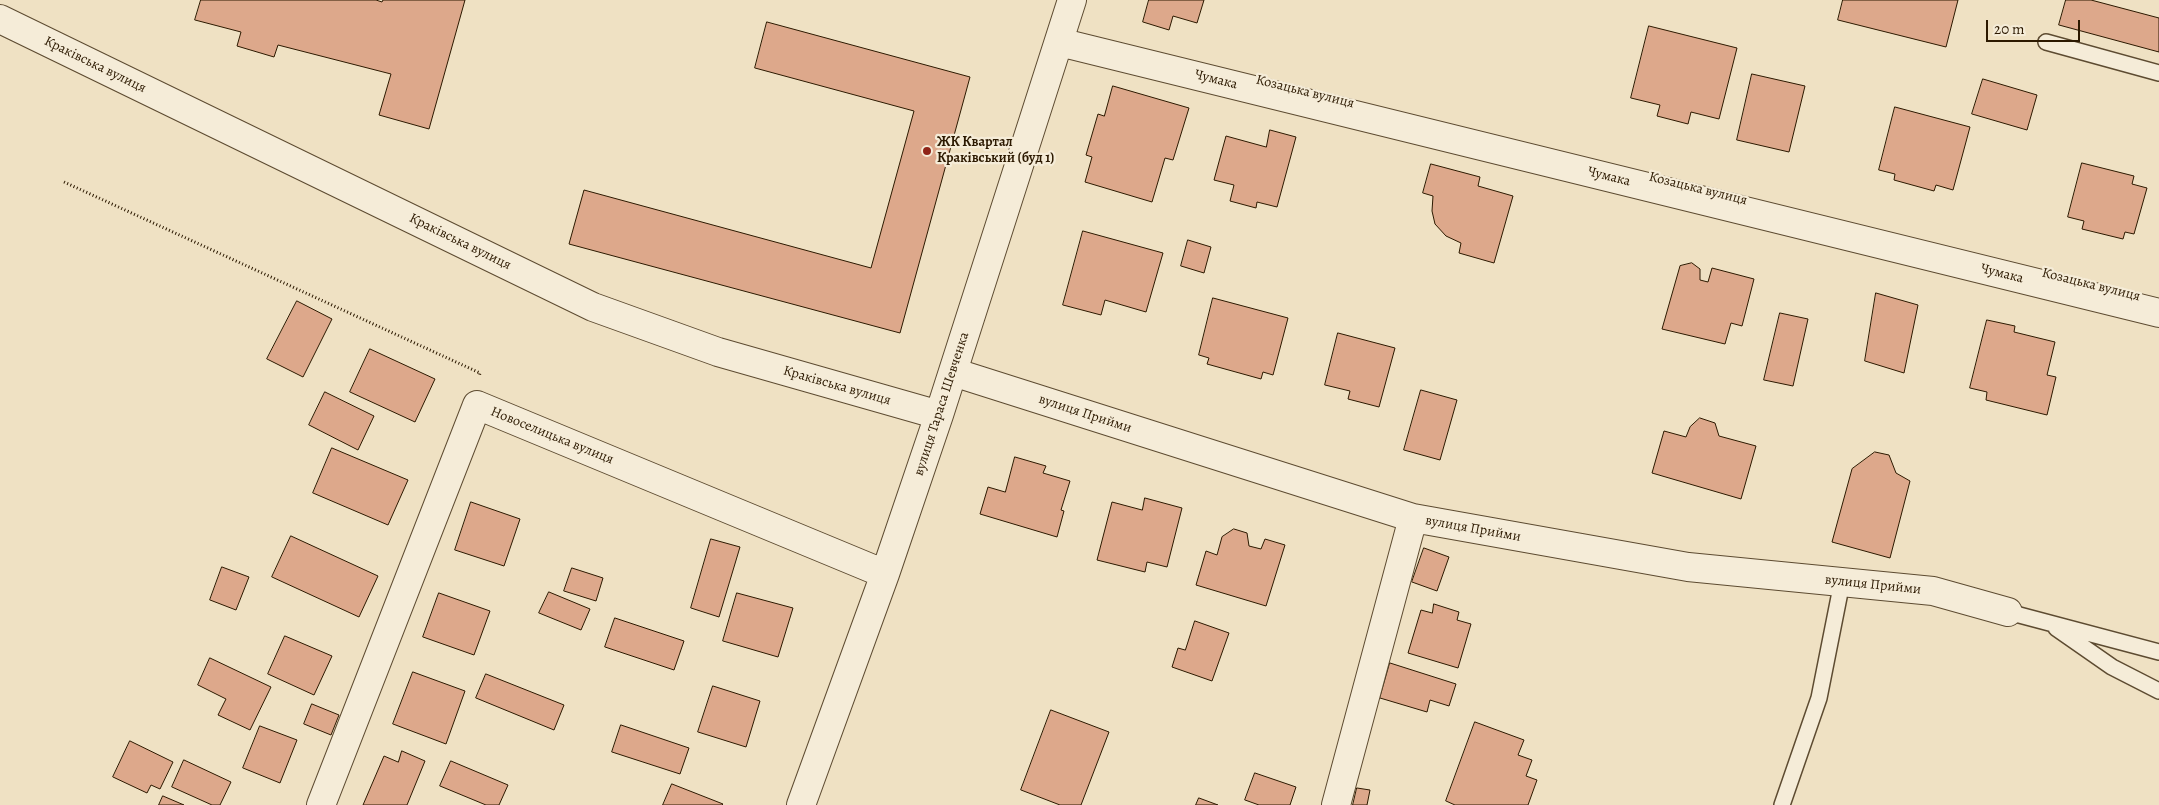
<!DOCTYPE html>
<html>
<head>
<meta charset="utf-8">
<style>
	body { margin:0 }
	#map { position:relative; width:2159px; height:805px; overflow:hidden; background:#efe1c3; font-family:Alegreya,serif }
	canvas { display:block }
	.scale { position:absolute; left:1986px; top:20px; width:94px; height:22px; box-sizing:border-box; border:2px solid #2c1900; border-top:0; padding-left:6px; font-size:15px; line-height:18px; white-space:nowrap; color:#2c1900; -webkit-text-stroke:4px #f5ecd8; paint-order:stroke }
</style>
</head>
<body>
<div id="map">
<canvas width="2159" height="805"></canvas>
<div class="scale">20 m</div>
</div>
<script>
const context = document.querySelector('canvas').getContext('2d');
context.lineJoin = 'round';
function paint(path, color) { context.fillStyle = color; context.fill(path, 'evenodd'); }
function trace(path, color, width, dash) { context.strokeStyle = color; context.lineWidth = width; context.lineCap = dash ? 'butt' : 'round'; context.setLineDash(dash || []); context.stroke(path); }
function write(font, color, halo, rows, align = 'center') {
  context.font = font + ' Alegreya,serif'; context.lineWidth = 4.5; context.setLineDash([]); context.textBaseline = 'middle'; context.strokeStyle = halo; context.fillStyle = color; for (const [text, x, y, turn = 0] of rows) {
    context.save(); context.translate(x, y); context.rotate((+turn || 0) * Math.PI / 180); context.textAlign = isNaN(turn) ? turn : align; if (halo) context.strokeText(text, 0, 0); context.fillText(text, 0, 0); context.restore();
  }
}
const building = new Path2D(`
	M 201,0 L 376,0 L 382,2 L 383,0 L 465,0 L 429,129 L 379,115 L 391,74 L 278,45 L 274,57 L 237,46 L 241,32 L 195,20 Z
	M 1149,0 L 1204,0 L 1197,23 L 1173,16 L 1169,30 L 1143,22 Z
	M 1843,0 L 1958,0 L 1946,47 L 1838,20 Z
	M 2066,0 L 2091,0 L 2159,18 L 2159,52 L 2059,25 Z
	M 767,22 L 970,77 L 900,333 L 569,244 L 584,190 L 871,268 L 914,111 L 755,68 Z
	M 1649,26 L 1737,48 L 1719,119 L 1691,112 L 1688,124 L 1657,116 L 1660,105 L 1631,98 Z
	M 1752,74 L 1805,86 L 1789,152 L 1737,140 Z
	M 1983,79 L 2037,95 L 2027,130 L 1972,114 Z
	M 1113,86 L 1189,108 L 1173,160 L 1165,158 L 1152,202 L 1085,182 L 1092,157 L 1086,155 L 1098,114 L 1104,116 Z
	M 1895,107 L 1970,127 L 1953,190 L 1936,185 L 1934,191 L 1894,180 L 1895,174 L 1879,170 Z
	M 1270,130 L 1296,137 L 1277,207 L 1257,202 L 1256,208 L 1230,201 L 1234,185 L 1214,180 L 1226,136 L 1266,147 Z
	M 2082,163 L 2134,176 L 2132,184 L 2147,188 L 2134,234 L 2125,232 L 2123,239 L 2082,229 L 2084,221 L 2068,217 Z
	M 1431,164 L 1480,177 L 1478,186 L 1513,196 L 1494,263 L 1459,253 L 1461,243 L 1446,236 L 1435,224 L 1432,211 L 1433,196 L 1423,193 Z
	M 1083,231 L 1163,253 L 1146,312 L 1105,300 L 1101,315 L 1063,305 Z
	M 1188,240 L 1211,247 L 1204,273 L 1181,266 Z
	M 1692,263 L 1700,269 L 1700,280 L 1708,282 L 1712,268 L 1754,279 L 1742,326 L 1731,323 L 1725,344 L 1662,329 L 1680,266 Z
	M 1876,293 L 1918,305 L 1904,373 L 1865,361 Z
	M 1213,298 L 1288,318 L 1273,375 L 1263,372 L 1261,379 L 1207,364 L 1209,358 L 1199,355 Z
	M 297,301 L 332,319 L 303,377 L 267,359 Z
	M 1780,313 L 1808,319 L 1793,386 L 1764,380 Z
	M 1987,320 L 2015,326 L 2014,332 L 2055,342 L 2047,375 L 2056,377 L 2047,415 L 1986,400 L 1987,392 L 1970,388 Z
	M 1338,333 L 1395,348 L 1379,407 L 1348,399 L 1350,391 L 1325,385 Z
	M 370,349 L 435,379 L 415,422 L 350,392 Z
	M 1421,390 L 1457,400 L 1440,460 L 1404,450 Z
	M 325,392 L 374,416 L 358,450 L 309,425 Z
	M 1700,418 L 1715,423 L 1719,436 L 1756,446 L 1741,499 L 1652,473 L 1664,431 L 1686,437 L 1690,427 Z
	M 332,448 L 408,480 L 388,525 L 313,493 Z
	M 1875,452 L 1889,455 L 1896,473 L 1910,481 L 1890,558 L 1832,542 L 1852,469 Z
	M 1015,457 L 1046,466 L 1043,473 L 1070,481 L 1061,510 L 1064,511 L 1057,537 L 980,514 L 988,487 L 1005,492 Z
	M 1145,498 L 1182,508 L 1167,567 L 1147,562 L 1145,572 L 1097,560 L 1112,502 L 1142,510 Z
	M 471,502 L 520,519 L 504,566 L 455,550 Z
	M 1234,529 L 1247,533 L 1249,546 L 1261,549 L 1265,539 L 1285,545 L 1266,606 L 1196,585 L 1206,551 L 1217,555 L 1222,537 Z
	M 291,536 L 378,576 L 359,617 L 272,577 Z
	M 711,539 L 740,547 L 719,617 L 691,608 Z
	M 1424,548 L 1449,557 L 1437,591 L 1412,582 Z
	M 222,567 L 249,577 L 236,610 L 210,600 Z
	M 572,568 L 603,578 L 596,601 L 564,591 Z
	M 549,592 L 590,609 L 581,630 L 539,613 Z
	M 439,593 L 490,611 L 474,655 L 423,637 Z
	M 737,593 L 793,608 L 778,657 L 723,641 Z
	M 1434,604 L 1459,612 L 1457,620 L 1471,624 L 1458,668 L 1408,653 L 1421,610 L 1432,613 Z
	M 615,618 L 684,641 L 674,670 L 605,647 Z
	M 1195,621 L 1229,633 L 1212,681 L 1172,667 L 1178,648 L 1185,650 Z
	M 285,636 L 332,656 L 314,695 L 268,674 Z
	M 210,658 L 271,687 L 250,730 L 218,715 L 226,699 L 198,685 Z
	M 1390,663 L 1456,684 L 1449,706 L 1430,700 L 1427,712 L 1380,698 Z
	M 413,672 L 465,691 L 446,744 L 393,724 Z
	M 486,674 L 564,705 L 554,730 L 476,698 Z
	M 713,686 L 760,701 L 746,747 L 698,732 Z
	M 312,704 L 339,715 L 331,735 L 304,724 Z
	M 1051,710 L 1109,732 L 1081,805 L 1060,805 L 1021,790 Z
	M 1475,722 L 1524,740 L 1518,755 L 1532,760 L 1526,776 L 1537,780 L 1528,805 L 1455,805 L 1446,801 Z
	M 621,725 L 689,748 L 680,774 L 612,752 Z
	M 260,726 L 297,740 L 280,783 L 243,768 Z
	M 130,741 L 173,762 L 160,789 L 151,785 L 147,793 L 113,777 Z
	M 402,751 L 425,761 L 407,805 L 363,805 L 384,756 L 398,762 Z
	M 184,760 L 231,782 L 220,805 L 212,805 L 172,787 Z
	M 451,761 L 508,785 L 499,805 L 486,805 L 440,786 Z
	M 1255,773 L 1296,787 L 1290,805 L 1259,805 L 1245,800 Z
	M 672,784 L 723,804 L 722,805 L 663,805 Z
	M 1357,788 L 1370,790 L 1367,805 L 1353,805 Z
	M 163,796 L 184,805 L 159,805 Z
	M 1199,798 L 1218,805 L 1196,805 Z`);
paint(building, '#dda88b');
trace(building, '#2c1900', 1);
const lane = new Path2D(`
	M 2046,42 L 2159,73
	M 2008,612 L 2159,652
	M 2056,628 L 2112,667 L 2159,691
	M 1782,805 L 1819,698 L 1842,582`);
const street = new Path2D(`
	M 0,19 L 593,307 L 718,352 L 939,415
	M 1059,42 L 2159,313
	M 953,372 L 1413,518 L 1688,567 L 1933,591 L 2008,612
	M 321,805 L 477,405 L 885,574
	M 801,805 L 885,574 L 939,415 L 1072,0
	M 1336,805 L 1413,518`);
trace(lane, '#5d4b31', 18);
trace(street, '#5d4b31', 30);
trace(new Path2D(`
	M 64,182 L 480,373 L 479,377`), '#2c1900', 3, [1, 2.5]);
trace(lane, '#f5ecd8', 15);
trace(street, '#f5ecd8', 28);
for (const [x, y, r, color] of [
	[927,151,5,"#8f2418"]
]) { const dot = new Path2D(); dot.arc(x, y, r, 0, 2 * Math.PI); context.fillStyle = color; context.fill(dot); trace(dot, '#f5ecd8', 2); }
write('14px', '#2c1900', '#f5ecd8', [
	["Краківська вулиця",95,65,26],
	["Чумака",1216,80,14],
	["Козацька вулиця",1305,92,14],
	["Чумака",1609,177,14],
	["Козацька вулиця",1698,189,14],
	["Краківська вулиця",460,242,26],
	["Чумака",2002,274,14],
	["Козацька вулиця",2091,285,14],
	["Краківська вулиця",837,386,16],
	["вулиця Тараса Шевченка",942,404,-72],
	["вулиця Прийми",1085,414,18],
	["Новоселицька вулиця",552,436,22],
	["вулиця Прийми",1473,529,10],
	["вулиця Прийми",1873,585,6]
]);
write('bold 14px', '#2c1900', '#f5ecd8', [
	["ЖК Квартал",937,143],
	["Краківський (буд 1)",937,159]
], 'left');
</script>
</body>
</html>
